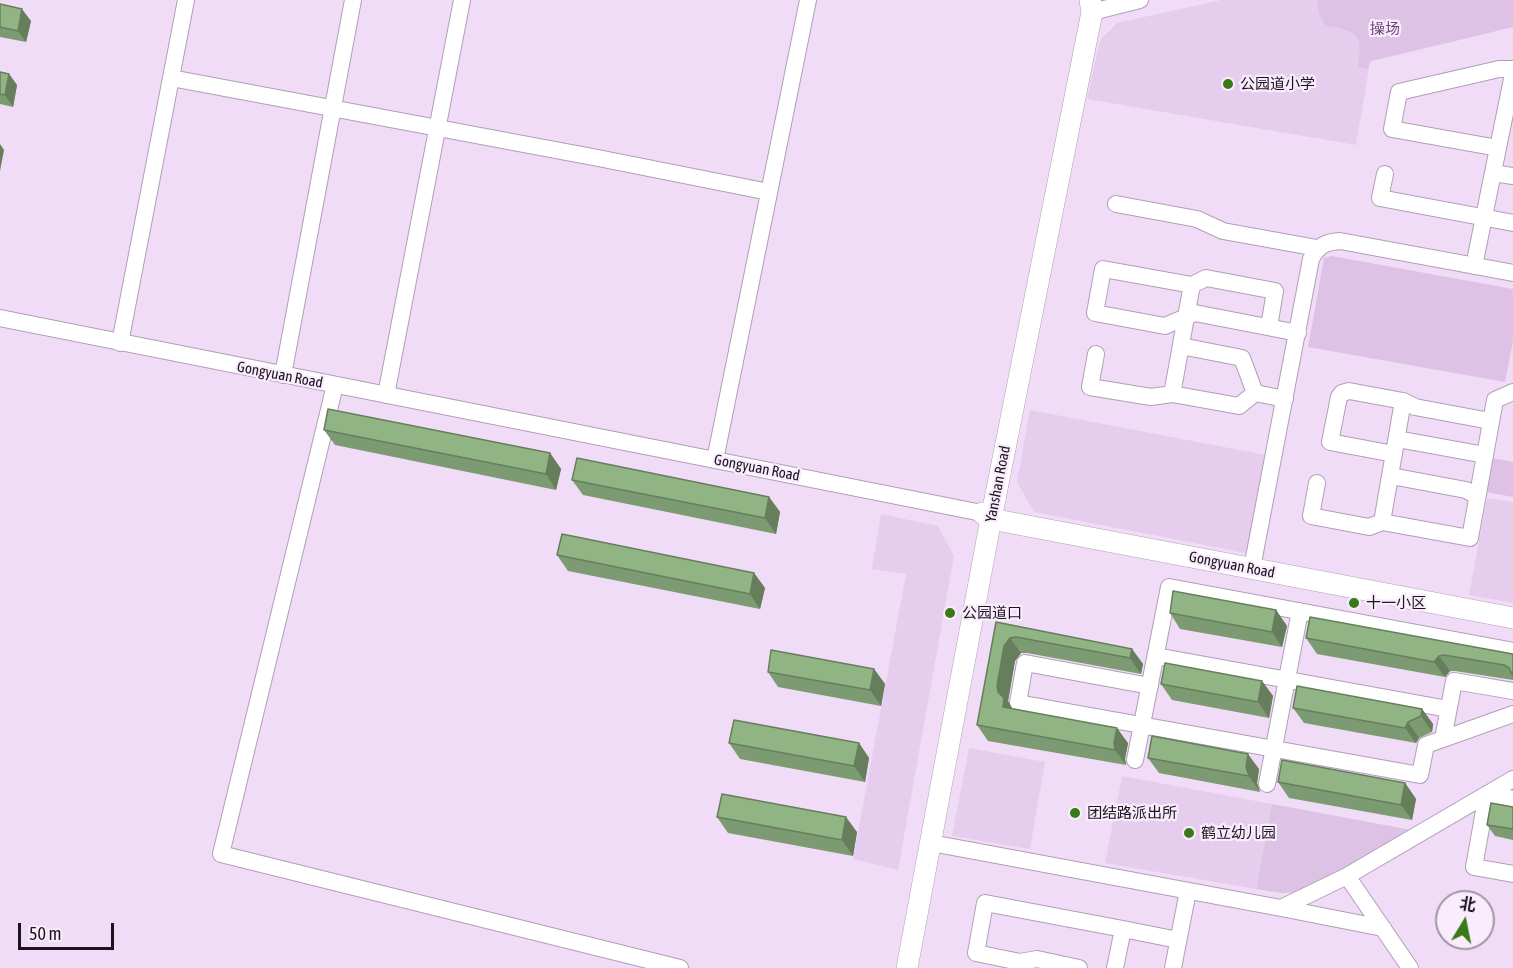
<!DOCTYPE html>
<html>
<head>
<meta charset="utf-8">
<style>
	body { margin:0 }
	#map { position:relative; width:1513px; height:968px; overflow:hidden; background:#f1dcf7; font-family:"Asap Condensed","Noto Sans SC",sans-serif }
	canvas { display:block }
	.north { position:absolute; left:1435px; top:890px; width:60px; height:60px; box-sizing:border-box; background:#f9edfd; border:2px solid #a096a3; border-radius:50%; rotate:10deg; font-size:16px; font-weight:700; line-height:24px; text-align:center; color:#1b141d }
	.north::after { content:''; display:block; margin:auto; width:21px; height:27px; background:#3a7917; clip-path:polygon(50% 0,100% 100%,50% 72%,0 100%) }
	.scale { position:absolute; left:18px; top:923px; width:96px; height:27px; box-sizing:border-box; border:3px solid #1b141d; border-top:0; padding-left:8px; font-size:18px; line-height:21px; white-space:nowrap; color:#1b141d; -webkit-text-stroke:4px #f9edfd; paint-order:stroke }
</style>
</head>
<body>
<div id="map">
<canvas width="1513" height="968"></canvas>
<div class="north">北</div>
<div class="scale">50 m</div>
</div>
<script>
const context = document.querySelector('canvas').getContext('2d');
context.lineJoin = 'round';
function paint(path, color) { context.fillStyle = color; context.fill(path, 'evenodd'); }
function trace(path, color, width, dash) { context.strokeStyle = color; context.lineWidth = width; context.lineCap = dash ? 'butt' : 'round'; context.setLineDash(dash || []); context.stroke(path); }
function write(font, color, halo, rows, align = 'center') {
  context.font = font + ' "Asap Condensed","Noto Sans SC",sans-serif'; context.lineWidth = 4.5; context.setLineDash([]); context.textBaseline = 'middle'; context.strokeStyle = halo; context.fillStyle = color; for (const [text, x, y, turn = 0] of rows) {
    context.save(); context.translate(x, y); context.rotate((+turn || 0) * Math.PI / 180); context.textAlign = isNaN(turn) ? turn : align; if (halo) context.strokeText(text, 0, 0); context.fillText(text, 0, 0); context.restore();
  }
}
paint(new Path2D(`
	M 1221,0 L 1513,0 L 1513,27 L 1370,62 L 1356,145 L 1087,99 L 1100,40 L 1117,23 Z
	M 1030,410 L 1266,455 L 1246,553 L 1034,512 L 1017,482 Z
	M 1487,498 L 1513,502 L 1513,603 L 1469,595 Z
	M 881,514 L 938,526 L 954,556 L 898,870 L 853,859 L 906,574 L 872,569 Z
	M 969,748 L 1045,762 L 1030,849 L 952,836 Z
	M 1122,776 L 1272,804 L 1256,889 L 1105,863 Z`), '#e6cdee');
paint(new Path2D(`
	M 1317,0 L 1513,0 L 1513,27 L 1370,61 L 1368,69 L 1358,67 C 1363,34 1358,31 1326,26 L 1319,14 Z
	M 1332,256 L 1513,289 L 1513,341 L 1505,382 L 1308,347 L 1324,258 Z
	M 1492,458 L 1513,462 L 1513,497 L 1486,492 Z
	M 1272,804 L 1417,831 L 1302,892 L 1281,893 L 1256,889 Z`), '#dec2e6');
const minor = new Path2D(`
	M 1092,12 L 1140,0
	M 171,78 L 598,158 L 769,192
	M 1498,148 L 1392,129 L 1399,92 L 1499,69 L 1513,69
	M 1494,173 L 1513,176
	M 1385,174 L 1380,198 L 1513,223
	M 1116,204 L 1197,219 L 1223,231 L 1317,248
	M 1474,266 L 1513,74
	M 1192,285 L 1206,278 L 1275,291 L 1269,327
	M 0,318 L 982,513
	M 120,343 L 186,0
	M 1181,346 L 1242,358 L 1255,393 L 1285,399
	M 1096,354 L 1090,387 L 1151,397 L 1172,394
	M 283,375 L 353,0
	M 335,385 L 221,854 L 680,968
	M 1255,393 L 1239,406 L 1172,394 C 1179,357 1185,321 1192,285 L 1103,269 L 1095,313 L 1165,326 L 1195,313 L 1298,333
	M 386,395 L 462,0
	M 1397,439 L 1485,455
	M 1394,454 L 1330,442 L 1339,397 L 1342,393 L 1349,391 L 1403,401 L 1415,407 L 1490,421
	M 715,460 L 808,0
	M 1391,476 L 1466,490 L 1477,496
	M 1317,483 L 1311,516 L 1369,527 L 1382,522 L 1470,538 L 1495,400 L 1513,392
	M 1382,522 L 1403,401
	M 1252,568 L 1311,259 C 1318,246 1325,242 1340,241 L 1513,273
	M 1156,656 L 1448,709
	M 1150,686 L 1025,663 L 1018,703 L 1420,775 L 1426,745 L 1443,739 L 1454,681 L 1513,691
	M 1443,739 L 1513,714
	M 1135,760 L 1169,587 L 1513,651
	M 1267,784 L 1300,611
	M 1513,799 L 1487,794 L 1474,867 L 1513,874
	M 931,843 L 1281,908 L 1347,876 L 1513,779
	M 1347,876 L 1410,968
	M 1281,908 L 1383,928
	M 1020,962 L 976,953 L 985,903 L 1123,929
	M 1019,968 L 1020,962 L 1037,959 L 1079,968
	M 1115,968 L 1123,929 L 1178,940
	M 1173,968 L 1188,891`);
const major = new Path2D(`
	M 982,513 L 991,519 L 1513,618
	M 907,968 L 991,519 L 1092,12 L 1090,0`);
trace(minor, '#b19eb7', 18);
trace(major, '#b19eb7', 22);
trace(minor, '#fff', 16);
trace(major, '#fff', 21);
paint(new Path2D(`
	M 0,4 L 31,21 L 26,42 L 0,37 Z
	M 0,72 L 9,74 L 17,85 L 13,107 L 0,104 Z
	M 324,430 L 550,453 L 561,469 L 556,490 L 335,445 Z
	M 572,480 L 769,497 L 780,512 L 776,534 L 583,495 Z
	M 557,555 L 754,573 L 765,588 L 760,609 L 568,571 Z
	M 1276,610 L 1287,626 L 1282,647 L 1180,629 L 1170,613 Z
	M 996,622 L 1132,649 L 1143,664 L 1141,674 L 1027,653 L 1021,653 L 1015,661 L 1008,701 L 1012,709 L 1128,743 L 1125,759 L 1126,765 L 988,741 L 977,725 Z
	M 1306,638 L 1513,654 L 1513,680 L 1455,671 L 1450,671 L 1445,677 L 1317,654 Z
	M 874,669 L 885,684 L 881,706 L 778,687 L 768,672 Z
	M 1262,681 L 1273,696 L 1269,718 L 1172,700 L 1161,684 Z
	M 1293,708 L 1422,709 L 1433,724 L 1432,732 L 1419,738 L 1416,743 L 1304,723 Z
	M 729,743 L 859,743 L 869,758 L 865,782 L 740,759 Z
	M 1148,758 L 1259,769 L 1257,783 L 1260,792 L 1159,773 Z
	M 1278,782 L 1405,783 L 1416,799 L 1412,820 L 1289,798 Z
	M 1513,807 L 1513,840 L 1495,836 L 1487,825 Z
	M 717,817 L 857,832 L 853,856 L 728,833 Z`), '#7d9b72');
paint(new Path2D(`
	M 22,9 L 31,21 L 26,42 L 18,31 Z
	M 9,74 L 17,85 L 13,107 L 5,95 Z
	M 0,144 L 4,150 L 0,171 Z
	M 550,453 L 561,469 L 556,490 L 546,474 Z
	M 769,497 L 780,512 L 776,534 L 765,518 Z
	M 754,573 L 765,588 L 760,609 L 750,594 Z
	M 1276,610 L 1287,626 L 1282,647 L 1272,632 Z
	M 1010,638 L 1021,653 L 1015,661 L 1008,701 L 1015,713 L 1003,707 L 998,692 L 997,686 L 1004,646 Z
	M 1132,649 L 1143,664 L 1141,674 L 1130,658 Z
	M 1439,656 L 1450,671 L 1445,677 L 1434,662 Z
	M 874,669 L 885,684 L 881,706 L 870,690 Z
	M 1262,681 L 1273,696 L 1269,718 L 1258,702 Z
	M 1422,709 L 1433,724 L 1432,732 L 1421,716 Z
	M 1408,722 L 1419,738 L 1416,743 L 1405,728 Z
	M 1117,728 L 1128,743 L 1125,759 L 1126,765 L 1115,750 L 1114,743 Z
	M 859,743 L 869,758 L 865,782 L 854,766 Z
	M 1248,754 L 1259,769 L 1257,783 L 1260,792 L 1249,776 L 1246,767 Z
	M 1405,783 L 1416,799 L 1412,820 L 1401,805 Z
	M 846,817 L 857,832 L 853,856 L 842,840 Z`), '#667e5c');
const building = new Path2D(`
	M 0,4 L 22,9 L 18,31 L 0,27 Z
	M 0,72 L 9,74 L 5,95 L 0,94 Z
	M 328,409 L 550,453 L 546,474 L 324,430 Z
	M 577,458 L 769,497 L 765,518 L 572,480 Z
	M 562,534 L 754,573 L 750,594 L 557,555 Z
	M 1173,591 L 1276,610 L 1272,632 L 1170,613 Z
	M 1310,617 L 1513,654 L 1513,676 L 1509,668 L 1504,665 L 1444,655 L 1439,656 L 1434,662 L 1306,638 Z
	M 996,622 L 1132,649 L 1130,658 L 1016,637 L 1010,638 L 1004,646 L 997,686 L 998,692 L 1004,698 L 1003,707 L 1117,728 L 1114,743 L 1115,750 L 977,725 Z
	M 771,650 L 874,669 L 870,690 L 768,672 Z
	M 1165,663 L 1262,681 L 1258,702 L 1161,684 Z
	M 1297,686 L 1422,709 L 1421,716 L 1408,722 L 1405,728 L 1293,708 Z
	M 734,720 L 859,743 L 854,766 L 729,743 Z
	M 1152,736 L 1248,754 L 1246,767 L 1249,776 L 1148,758 Z
	M 1282,760 L 1405,783 L 1401,805 L 1278,782 Z
	M 722,794 L 846,817 L 842,840 L 717,817 Z
	M 1491,803 L 1513,807 L 1513,829 L 1487,825 Z`);
paint(building, '#91b484');
trace(building, '#667e5c', 1.5);
for (const [x, y, r, color] of [
	[1228,84,6,"#3a7917"],
	[1354,603,6,"#3a7917"],
	[950,613,6,"#3a7917"],
	[1075,813,6,"#3a7917"],
	[1189,833,6,"#3a7917"]
]) { const dot = new Path2D(); dot.arc(x, y, r, 0, 2 * Math.PI); context.fillStyle = color; context.fill(dot); trace(dot, '#f9edfd', 2); }
write('15px', '#70427e', '#f9edfd', [
	["操场",1385,29]
]);
write('15px', '#1b141d', '#f9edfd', [
	["公园道小学",1240,84],
	["十一小区",1366,603],
	["公园道口",962,613],
	["团结路派出所",1087,813],
	["鹤立幼儿园",1201,833]
], 'left');
write('15px', '#1b141d', '#f9edfd', [
	["Gongyuan Road",280,375,11],
	["Gongyuan Road",757,468,11],
	["Yanshan Road",998,484,-79],
	["Gongyuan Road",1232,565,11]
]);
</script>
</body>
</html>
